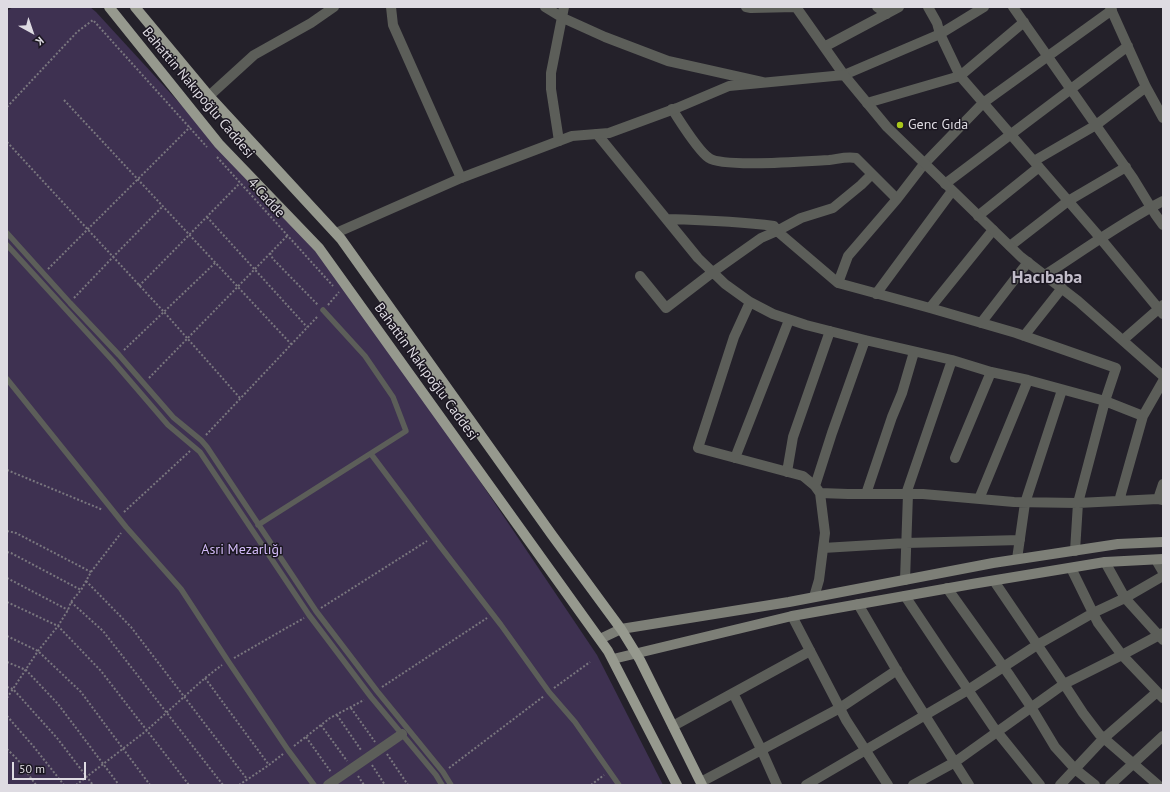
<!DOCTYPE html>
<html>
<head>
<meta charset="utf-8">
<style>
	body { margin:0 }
	#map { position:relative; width:1170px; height:792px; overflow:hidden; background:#24212a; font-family:"PT Sans",sans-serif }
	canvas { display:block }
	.frame { position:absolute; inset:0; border:8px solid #dedbe2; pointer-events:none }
	.north { position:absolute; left:12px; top:12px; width:40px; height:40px; -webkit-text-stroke:3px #1b1721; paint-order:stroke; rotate:140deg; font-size:11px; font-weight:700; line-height:16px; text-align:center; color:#dedbe2 }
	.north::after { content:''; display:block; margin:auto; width:14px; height:18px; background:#dedbe2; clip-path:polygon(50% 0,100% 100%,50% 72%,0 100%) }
	.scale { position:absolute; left:12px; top:762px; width:74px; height:18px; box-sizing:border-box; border:2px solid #dedbe2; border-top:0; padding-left:5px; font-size:12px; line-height:14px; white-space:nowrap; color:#dedbe2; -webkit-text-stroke:3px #1b1721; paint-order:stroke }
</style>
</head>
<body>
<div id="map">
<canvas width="1170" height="792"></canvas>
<div class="frame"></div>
<div class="north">K</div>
<div class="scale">50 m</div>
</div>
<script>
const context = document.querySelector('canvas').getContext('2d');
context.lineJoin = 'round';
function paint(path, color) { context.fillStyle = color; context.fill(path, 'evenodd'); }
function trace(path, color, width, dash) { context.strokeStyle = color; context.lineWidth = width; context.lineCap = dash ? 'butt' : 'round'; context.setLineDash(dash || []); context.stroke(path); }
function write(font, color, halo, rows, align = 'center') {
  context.font = font + ' "PT Sans",sans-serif'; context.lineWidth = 3; context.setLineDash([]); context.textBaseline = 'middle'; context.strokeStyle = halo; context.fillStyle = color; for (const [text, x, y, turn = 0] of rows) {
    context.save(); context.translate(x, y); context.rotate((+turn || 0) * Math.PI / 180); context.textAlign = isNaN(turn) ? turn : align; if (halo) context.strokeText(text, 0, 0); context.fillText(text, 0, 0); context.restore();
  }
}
paint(new Path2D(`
	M 13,7 L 90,7 L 96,12 L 320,256 L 461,453 L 597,655 L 663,785 L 7,785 L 7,11 Z`), '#3e3151');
trace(new Path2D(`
	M 64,100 L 291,344
	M 7,107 L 77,32 L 93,20 L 207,147
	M 7,142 L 164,312 L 240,398
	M 217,157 L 333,286
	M 207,217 L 307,327
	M 270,253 L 273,259 L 318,305
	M 48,269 L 190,127
	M 139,286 L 240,183
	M 74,298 L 113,257 L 163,206
	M 328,305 L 339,292
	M 124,350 L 215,263
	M 149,378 L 287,236
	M 206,435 L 318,316
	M 7,470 L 103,510
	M 124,512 L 190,451
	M 7,531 L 16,533 L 91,572
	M 7,552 L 11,553 L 81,590
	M 7,578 L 68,610
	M 86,581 L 131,627 L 247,779
	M 7,602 L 58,626 L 101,671 L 189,785
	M 71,602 L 103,631 L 223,785
	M 321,608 L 427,541
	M 7,636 L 38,651 L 81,692 L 150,785
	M 234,658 L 304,618
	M 7,662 L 26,670 L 58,704 L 119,785
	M 205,678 L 269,765
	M 7,687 L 13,689 L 57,738 L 93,785
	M 382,687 L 487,618
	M 554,688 L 590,662
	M 7,698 L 38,651 L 58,626 L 68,610 L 71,602 L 81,590 L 91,572 L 121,533
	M 351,708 L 375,742
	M 337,715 L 361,750
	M 7,716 L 34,747 L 64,785
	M 321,725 L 347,761
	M 306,737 L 331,772
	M 294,746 L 330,718 L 364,700
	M 7,749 L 18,760 L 36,785
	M 387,754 L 408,785
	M 372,765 L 385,785
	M 449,768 L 544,696
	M 358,776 L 364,785
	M 76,785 L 146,731 L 205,678 L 222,665
	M 239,785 L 269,765 L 283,754
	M 591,785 L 604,775`), '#7a777f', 2, [2, 2]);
trace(new Path2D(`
	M 7,233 L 70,303 L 119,355 L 173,417 L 201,440 L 207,447 L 316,611 L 377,691 L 443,772 L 451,785
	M 7,245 L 113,361 L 168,425 L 200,452 L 309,615 L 371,697 L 436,775 L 442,785
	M 7,379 L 110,507 L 126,527 L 181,589 L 228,661 L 288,750 L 314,785
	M 371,454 L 440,546 L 501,625 L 549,692 L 575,722 L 619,785
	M 258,525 L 406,431 L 393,397 L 365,356 L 323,310`), '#5c5e59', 5.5);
trace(new Path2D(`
	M 391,7 L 393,25 L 461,178
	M 545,7 L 563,18 L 605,37 L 668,61 L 762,82
	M 746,7 L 751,8 L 796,7 L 844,75 L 940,34 L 984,7
	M 877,7 L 887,14
	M 928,7 L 937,23 L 940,34 L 960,76 L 980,99 L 1096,233 L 1163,314
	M 1013,7 L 1133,178 L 1155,214 L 1163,225
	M 1110,7 L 1146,87 L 1163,118
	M 824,47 L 899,7
	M 209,96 L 254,55 L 311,23 L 334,7
	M 867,103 L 960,76 L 1024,22
	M 672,109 C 680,121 698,151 709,158 C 723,168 808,161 829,160 C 838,159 847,156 856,158 L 897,199
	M 597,134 L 698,258 L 725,284 L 750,302 L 773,314 L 806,325 L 865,340 L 952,360 L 991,372 L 1028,380 L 1105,401 L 1078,503 L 1075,551
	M 559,141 L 551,89 L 551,73 L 564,7
	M 1034,161 L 1096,125 L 1146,87
	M 945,184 L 1128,46
	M 978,216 L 1039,167
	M 667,219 C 703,220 738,221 774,226 L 777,231 L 801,218 L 833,208 L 861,185 L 872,174
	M 1010,246 L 1068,201 L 1126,167
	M 1045,275 C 1084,250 1122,222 1163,201
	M 640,276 L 666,308 L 713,272 L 761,238 L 777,231 L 838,283 L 930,308 L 1016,333 L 1116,368 L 1105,401 L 1143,416 L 1163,381
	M 838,283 L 848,256 L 897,199 L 924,164 L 983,103 L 1112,10
	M 876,294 L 952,191
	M 750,302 L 734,337 L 698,448 L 803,476 L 815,486
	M 930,308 L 993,230
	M 981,323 L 1028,262
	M 1024,336 L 1062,288
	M 865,340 L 832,433 L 815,486 L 820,493 L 848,494 L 923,494 L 1014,502 L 1078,503 L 1158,499 L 1163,500
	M 1123,340 L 1163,305
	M 735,458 L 789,320
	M 955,458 L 991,372
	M 787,472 L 793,437 L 830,331
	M 866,494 L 892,417 L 902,393 L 914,352
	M 906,494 L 952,360
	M 979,499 L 1028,380
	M 1158,499 L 1163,484
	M 1119,501 L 1143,416
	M 823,548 L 906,543 L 1020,540
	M 1017,559 L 1025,503 L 1062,390
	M 1156,560 L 1163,572
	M 1105,562 L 1125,598 L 1163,640
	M 1071,568 L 1098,623 L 1122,655 L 1163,698
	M 905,580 L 908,494
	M 994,581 L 1064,684 L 1083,713 L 1099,734 L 1158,785
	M 947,588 L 1010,676 L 1031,707 L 1055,747 L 1075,769 L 1095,785
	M 905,596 L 943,653 L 994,728 L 1040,785
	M 814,597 L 819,580 L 825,533 L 820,493
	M 858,604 L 900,676 L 969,785
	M 733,693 L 761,749 L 777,785
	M 673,726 L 810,651
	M 701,782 L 840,708 L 897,670
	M 328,785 L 402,734
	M 806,785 L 968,690 L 1037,645 L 1093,613 L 1125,598 L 1163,576
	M 913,785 L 955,762 L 1064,684 L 1122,655 L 1163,633
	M 1060,785 L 1103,739 L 1157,692
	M 1110,785 L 1163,736`), '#5c5e59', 10);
trace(new Path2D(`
	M 336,233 L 461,178 L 572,136 L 609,133 L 677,108 L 729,86 L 844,75 L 887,127 L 1021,257 L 1078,301 L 1163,376
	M 792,616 L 846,720 L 888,785`), '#5c5e59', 10);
trace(new Path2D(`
	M 600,639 L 621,629 L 789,602 L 993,563 L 1118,544 L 1163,542
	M 613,659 L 792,616 L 972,584 L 1105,562 L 1163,559`), '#7d7f77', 10);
trace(new Path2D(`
	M 109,7 L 219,144 L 319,248 L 608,651 L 677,785
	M 135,7 L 209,96 L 341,239 L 552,535 L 607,610 L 621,629 L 640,660 L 702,785`), '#96998e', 10);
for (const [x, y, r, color] of [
	[900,125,4,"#a9c71b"]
]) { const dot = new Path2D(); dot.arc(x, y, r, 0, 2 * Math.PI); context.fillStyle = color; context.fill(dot); trace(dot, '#1b1721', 1.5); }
write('14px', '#dedbe2', '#1b1721', [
	["Bahattin Nakıpoğlu Caddesi",198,93,50],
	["4.Cadde",266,198,48],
	["Bahattin Nakıpoğlu Caddesi",426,372,54]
]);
write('14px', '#dedbe2', '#1b1721', [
	["Genc Gıda",908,125]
], 'left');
write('14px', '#d2baf7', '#1b1721', [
	["Asri Mezarlığı",242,550]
]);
write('bold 18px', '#c2bdca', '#1b1721', [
	["Hacıbaba",1047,278]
]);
</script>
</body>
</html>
